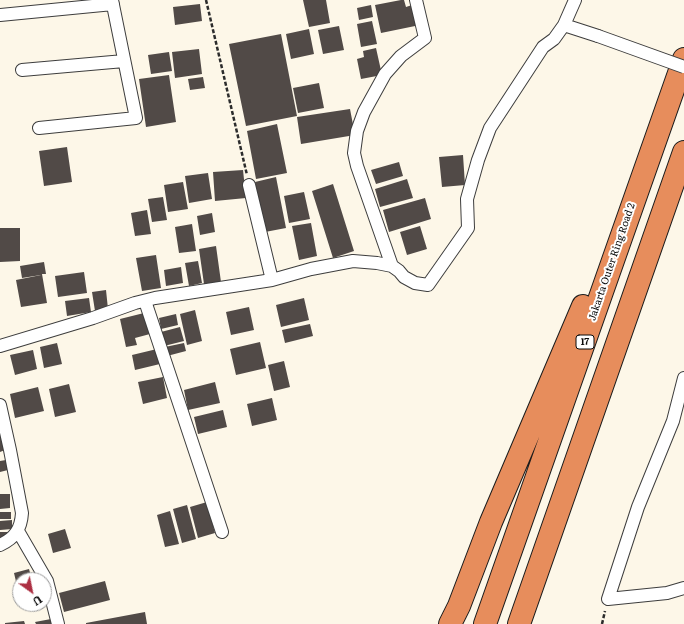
<!DOCTYPE html>
<html>
<head>
<meta charset="utf-8">
<style>
	body { margin:0 }
	#map { position:relative; width:684px; height:624px; overflow:hidden; background:#fdf7e8; font-family:Literata,serif }
	canvas { display:block }
	.north { position:absolute; left:12px; top:572px; width:40px; height:40px; box-sizing:border-box; background:#fff; border:1px solid #9d9d9d; border-radius:50%; rotate:147deg; font-size:11px; font-weight:700; line-height:16px; text-align:center; color:#0a0a0a }
	.north::after { content:''; display:block; margin:auto; width:14px; height:18px; background:#ac2f42; clip-path:polygon(50% 0,100% 100%,50% 72%,0 100%) }
</style>
</head>
<body>
<div id="map">
<canvas width="684" height="624"></canvas>
<div class="north">U</div>
</div>
<script>
const context = document.querySelector('canvas').getContext('2d');
context.lineJoin = 'round';
function paint(path, color) { context.fillStyle = color; context.fill(path, 'evenodd'); }
function trace(path, color, width, dash) { context.strokeStyle = color; context.lineWidth = width; context.lineCap = dash ? 'butt' : 'round'; context.setLineDash(dash || []); context.stroke(path); }
function write(font, color, halo, rows, align = 'center') {
  context.font = font + ' Literata,serif'; context.lineWidth = 4; context.setLineDash([]); context.textBaseline = 'middle'; context.strokeStyle = halo; context.fillStyle = color; for (const [text, x, y, turn = 0] of rows) {
    context.save(); context.translate(x, y); context.rotate((+turn || 0) * Math.PI / 180); context.textAlign = isNaN(turn) ? turn : align; if (halo) context.strokeText(text, 0, 0); context.fillText(text, 0, 0); context.restore();
  }
}
paint(new Path2D(`
	M 303,0 L 326,0 L 330,23 L 309,27 Z
	M 401,0 L 404,0 L 406,7 L 415,4 L 420,25 L 381,33 L 375,5 Z
	M 200,4 L 202,21 L 175,25 L 173,7 Z
	M 371,5 L 373,17 L 359,20 L 357,8 Z
	M 372,21 L 377,44 L 361,47 L 357,24 Z
	M 339,26 L 344,50 L 323,54 L 318,30 Z
	M 309,29 L 314,54 L 291,59 L 286,34 Z
	M 281,34 L 297,116 L 246,126 L 229,44 Z
	M 376,48 L 382,75 L 361,79 L 357,59 L 364,57 L 363,51 Z
	M 199,49 L 202,74 L 175,78 L 172,52 Z
	M 169,52 L 172,71 L 151,74 L 148,55 Z
	M 169,75 L 176,122 L 146,127 L 139,79 Z
	M 203,77 L 205,88 L 190,90 L 188,79 Z
	M 319,83 L 324,108 L 298,113 L 293,88 Z
	M 350,109 L 355,135 L 301,144 L 297,117 Z
	M 277,124 L 287,173 L 256,179 L 247,131 Z
	M 67,147 L 72,182 L 44,186 L 39,151 Z
	M 463,155 L 465,185 L 442,187 L 439,157 Z
	M 399,162 L 403,176 L 376,184 L 371,170 Z
	M 243,170 L 246,198 L 215,201 L 213,172 Z
	M 208,173 L 212,199 L 189,203 L 185,176 Z
	M 276,177 L 286,228 L 265,232 L 255,182 Z
	M 407,179 L 413,198 L 380,207 L 375,189 Z
	M 183,182 L 188,209 L 168,212 L 164,185 Z
	M 333,184 L 354,251 L 333,258 L 312,191 Z
	M 304,192 L 310,219 L 289,223 L 284,196 Z
	M 163,197 L 167,220 L 152,222 L 148,199 Z
	M 425,198 L 431,219 L 389,232 L 383,210 Z
	M 147,210 L 151,234 L 135,236 L 131,213 Z
	M 212,213 L 215,232 L 200,235 L 197,216 Z
	M 311,223 L 317,256 L 299,260 L 292,226 Z
	M 192,224 L 196,251 L 179,253 L 175,227 Z
	M 420,226 L 427,249 L 407,255 L 400,232 Z
	M 0,228 L 20,228 L 20,261 L 0,262 Z
	M 216,246 L 221,282 L 204,284 L 199,249 Z
	M 156,255 L 161,288 L 142,291 L 136,258 Z
	M 198,261 L 202,283 L 189,286 L 185,263 Z
	M 44,262 L 46,274 L 42,274 L 47,303 L 21,307 L 16,280 L 41,275 L 22,278 L 20,266 Z
	M 181,267 L 183,283 L 166,286 L 164,270 Z
	M 84,272 L 87,293 L 58,297 L 55,276 Z
	M 106,290 L 108,309 L 95,311 L 92,292 Z
	M 89,298 L 91,312 L 67,316 L 65,301 Z
	M 304,298 L 309,320 L 281,327 L 276,305 Z
	M 249,307 L 254,330 L 231,335 L 226,312 Z
	M 195,310 L 202,341 L 187,345 L 180,314 Z
	M 144,313 L 150,334 L 135,338 L 137,345 L 126,347 L 120,319 Z
	M 176,314 L 178,325 L 161,329 L 159,318 Z
	M 310,324 L 313,336 L 285,343 L 282,330 Z
	M 180,327 L 184,341 L 164,346 L 161,332 Z
	M 260,342 L 266,368 L 236,375 L 230,349 Z
	M 57,343 L 62,364 L 44,368 L 40,347 Z
	M 184,343 L 186,351 L 167,356 L 165,347 Z
	M 157,349 L 160,364 L 135,370 L 132,355 Z
	M 33,350 L 37,369 L 15,375 L 10,355 Z
	M 284,361 L 290,387 L 274,391 L 268,365 Z
	M 163,377 L 167,398 L 143,404 L 138,382 Z
	M 215,382 L 220,403 L 188,410 L 184,390 Z
	M 69,384 L 76,412 L 55,417 L 49,389 Z
	M 38,387 L 44,411 L 15,418 L 10,394 Z
	M 272,398 L 277,420 L 252,426 L 247,404 Z
	M 223,410 L 227,427 L 198,434 L 194,417 Z
	M 0,430 L 5,450 L 0,452 Z
	M 6,460 L 8,470 L 0,472 L 0,461 Z
	M 0,494 L 10,494 L 10,508 L 0,509 Z
	M 207,502 L 215,533 L 198,538 L 190,507 Z
	M 187,505 L 196,539 L 182,543 L 173,509 Z
	M 170,511 L 179,544 L 165,547 L 157,515 Z
	M 0,512 L 11,512 L 11,519 L 0,519 Z
	M 12,520 L 12,529 L 0,530 L 0,521 Z
	M 65,529 L 71,548 L 53,553 L 48,534 Z
	M 0,532 L 7,532 L 7,540 L 0,540 Z
	M 29,569 L 32,580 L 20,580 L 20,590 L 18,590 L 14,573 Z
	M 105,581 L 110,600 L 64,612 L 59,593 Z
	M 145,612 L 147,624 L 86,624 L 86,623 Z
	M 51,619 L 52,624 L 36,624 L 35,622 Z
	M 24,621 L 25,624 L 5,624 L 5,623 Z`), '#514a47');
const street = new Path2D(`
	M 0,15 L 113,4
	M 564,25 L 598,36
	M 22,70 L 124,61
	M 39,128 L 136,118 L 112,0
	M 249,185 L 272,280
	M 392,266 L 357,166 L 354,153 L 357,131 L 364,112 L 385,74 L 401,56 L 425,38 L 416,0
	M 145,301 L 222,532
	M 0,346 L 93,318 L 135,303 L 155,298 L 272,280 L 311,269 L 353,261 L 377,263 L 392,266 L 399,271 L 404,277 L 415,283 L 428,285 L 468,228 L 467,199 L 478,160 L 490,128 L 543,47 L 554,39 L 564,25 L 575,0
	M 684,378 L 673,421 L 638,507 L 608,599 L 667,593 L 684,588
	M 0,405 L 10,450 L 22,513 C 21,529 15,538 0,545
	M 18,531 L 47,581 L 58,624`);
const highway = new Path2D(`
	M 450,624 L 459,606 L 491,522 L 583,306
	M 485,624 L 684,59
	M 519,624 L 684,152`);
trace(street, '#3d3d3d', 14);
trace(highway, '#1b1b1b', 24);
trace(new Path2D(`
	M 206,0 L 247,175
	M 602,624 L 605,611`), '#2c2c2c', 2.5, [4, 2]);
trace(street, '#fff', 12);
trace(highway, '#e78d5c', 22);
const streetBridge = new Path2D(`
	M 598,36 L 684,67`);
trace(streetBridge, '#3d3d3d', 14, []);
trace(streetBridge, '#fff', 12);
for (const [x, y, w] of [
	[585,342,18]
]) { const box = new Path2D(); box.roundRect(x - w / 2, y - 7, w, 14, 3); context.fillStyle = '#fff'; context.fill(box); trace(box, '#0a0a0a', 1); }
write('bold 9px', '#0a0a0a', null, [
	["17",585,342]
]);
write('10px', '#0a0a0a', '#fff', [
	["Jakarta Outer Ring Road 2",612,262,-71]
]);
</script>
</body>
</html>
